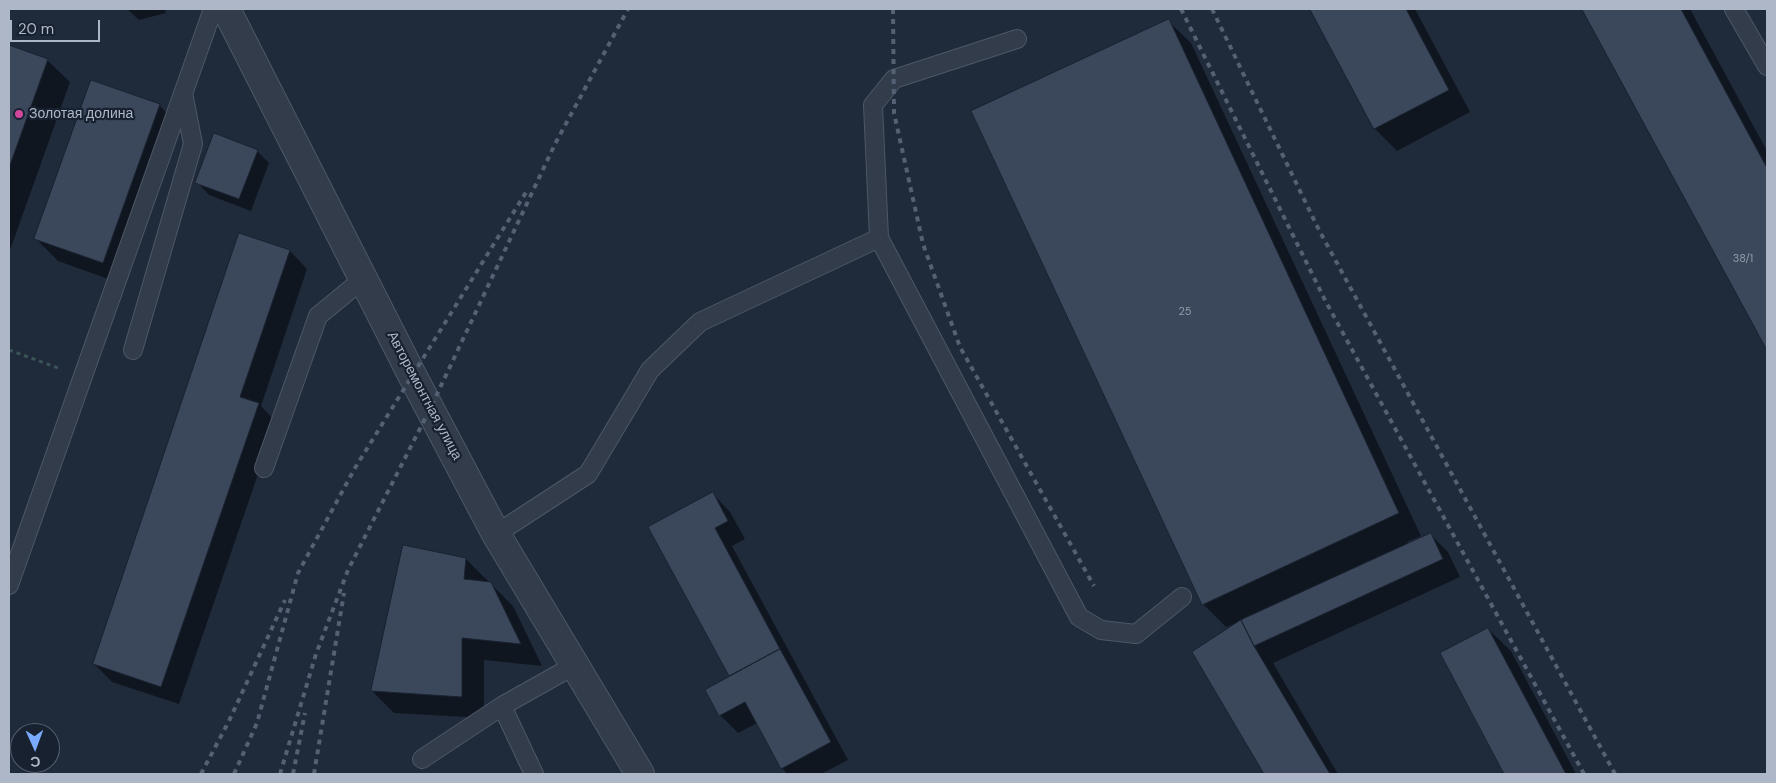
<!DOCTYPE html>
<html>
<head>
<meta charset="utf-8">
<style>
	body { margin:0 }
	#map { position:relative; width:1776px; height:783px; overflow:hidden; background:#1f2a3b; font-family:"DM Sans",sans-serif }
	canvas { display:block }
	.frame { position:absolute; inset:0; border:10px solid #aeb7c8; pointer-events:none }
	.north { position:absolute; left:10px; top:723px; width:50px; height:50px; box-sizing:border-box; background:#182130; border:1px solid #545d6d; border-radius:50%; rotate:178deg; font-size:14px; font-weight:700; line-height:20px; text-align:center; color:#aeb7c8 }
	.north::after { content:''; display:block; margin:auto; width:18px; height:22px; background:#7babff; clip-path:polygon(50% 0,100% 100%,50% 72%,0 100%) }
	.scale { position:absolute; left:10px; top:20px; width:90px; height:22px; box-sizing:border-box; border:2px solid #aeb7c8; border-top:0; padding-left:6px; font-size:15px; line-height:18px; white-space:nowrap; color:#aeb7c8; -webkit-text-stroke:4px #182130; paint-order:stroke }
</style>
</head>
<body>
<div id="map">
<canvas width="1776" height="783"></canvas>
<div class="frame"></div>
<div class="north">С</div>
<div class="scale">20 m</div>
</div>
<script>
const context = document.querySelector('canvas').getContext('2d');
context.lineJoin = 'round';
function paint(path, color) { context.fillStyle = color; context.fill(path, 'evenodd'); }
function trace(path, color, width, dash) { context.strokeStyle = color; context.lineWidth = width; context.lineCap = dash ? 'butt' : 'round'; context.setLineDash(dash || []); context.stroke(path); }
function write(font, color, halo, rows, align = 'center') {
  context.font = font + ' "DM Sans",sans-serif'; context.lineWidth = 4.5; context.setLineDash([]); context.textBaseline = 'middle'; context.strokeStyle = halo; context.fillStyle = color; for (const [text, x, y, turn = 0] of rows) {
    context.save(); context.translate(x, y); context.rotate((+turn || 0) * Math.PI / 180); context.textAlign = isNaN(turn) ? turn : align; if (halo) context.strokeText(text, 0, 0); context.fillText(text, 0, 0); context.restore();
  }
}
paint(new Path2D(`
	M 127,9 L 165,9 L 166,13 L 139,20 Z
	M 1312,9 L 1415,9 L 1470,112 L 1397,151 L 1375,129 Z
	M 1583,9 L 1690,9 L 1767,151 L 1767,347 Z
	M 1168,21 L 1191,43 L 1421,536 L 1407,542 L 1408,544 L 1430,534 L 1448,552 L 1460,577 L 1273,663 L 1338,774 L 1265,774 L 1193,653 L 1242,621 L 1226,627 L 1203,604 Z
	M 9,46 L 47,60 L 70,82 L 9,253 Z
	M 159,105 L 181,128 L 125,285 L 58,261 L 36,239 Z
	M 257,151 L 269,163 L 251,211 L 209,195 L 197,182 Z
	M 290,251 L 307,269 L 261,406 L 276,422 L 179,704 L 112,682 L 94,664 Z
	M 713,494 L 730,512 L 745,539 L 732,546 L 848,760 L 821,774 L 787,774 L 782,768 L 757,723 L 738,733 L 720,715 L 731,677 L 650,527 Z
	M 466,559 L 513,606 L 542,666 L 484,660 L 484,718 L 394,713 L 372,691 Z
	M 1488,629 L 1511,651 L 1576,774 L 1506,774 L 1442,653 Z`), '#0007');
const building = new Path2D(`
	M 1310,9 L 1406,9 L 1449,90 L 1374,129 Z
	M 1582,9 L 1681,9 L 1767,168 L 1767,350 Z
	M 1169,19 L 1399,513 L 1202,605 L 971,111 Z
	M 9,45 L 48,59 L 9,168 Z
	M 91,80 L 160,104 L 103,263 L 34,239 Z
	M 214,133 L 258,150 L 239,199 L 195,183 Z
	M 239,233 L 290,250 L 240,397 L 259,403 L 161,687 L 93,664 Z
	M 713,492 L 728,521 L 715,528 L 780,649 L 729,676 L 648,527 Z
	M 1431,533 L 1443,559 L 1254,646 L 1241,620 Z
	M 403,545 L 466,558 L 464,579 L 491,582 L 521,644 L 462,638 L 462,697 L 371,691 Z
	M 1241,620 L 1254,646 L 1330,774 L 1264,774 L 1192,652 Z
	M 1488,628 L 1566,774 L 1504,774 L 1440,653 Z
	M 780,649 L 831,742 L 781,769 L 745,702 L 719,716 L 705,690 Z`);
paint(building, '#3b485b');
trace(building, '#1a2332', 1);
const service = new Path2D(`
	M 1734,9 L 1767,66
	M 1017,39 L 894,79 L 873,105 L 879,238 L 1079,617 L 1101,630 L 1136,634 L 1182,597
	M 133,350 L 193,144 L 183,93
	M 264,468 L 318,316 L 363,279
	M 496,534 L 588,474 L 650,370 L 700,322 L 879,238
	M 9,585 L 213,9
	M 502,706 L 534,774
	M 422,759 L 502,706 L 575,665`);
const tertiary = new Path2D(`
	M 226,9 L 412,375 L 496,534 L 640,774`);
trace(service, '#4e5766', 20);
trace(tertiary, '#4e5766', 30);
trace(new Path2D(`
	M 9,350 L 61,369`), '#3c5457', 3, [4, 4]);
trace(service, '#333c4b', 18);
trace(tertiary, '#333c4b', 28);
trace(new Path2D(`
	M 893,9 L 894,113 L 923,244 L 960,347 L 1094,586
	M 1181,9 L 1326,302 L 1584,774
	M 1212,9 L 1319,230 L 1615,774
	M 201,774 L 229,721 L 285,600
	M 234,774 L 257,723 L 298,573 L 355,468 L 528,189
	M 280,774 L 316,654 L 348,570 L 431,407 L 555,144 L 628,9
	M 293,774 L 305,713
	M 314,774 L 344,593`), '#546073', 4, [5, 5]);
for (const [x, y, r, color] of [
	[19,114,5,"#d1479c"]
]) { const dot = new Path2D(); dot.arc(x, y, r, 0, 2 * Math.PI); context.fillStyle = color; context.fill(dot); trace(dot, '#182130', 2); }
write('11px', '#919bad', null, [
	["38/1",1743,259],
	["25",1185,312]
]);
write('14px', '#aeb7c8', '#182130', [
	["Золотая долина",29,114]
], 'left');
write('14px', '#aeb7c8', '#182130', [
	["Авторемонтная улица",424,396,62]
]);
</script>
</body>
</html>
